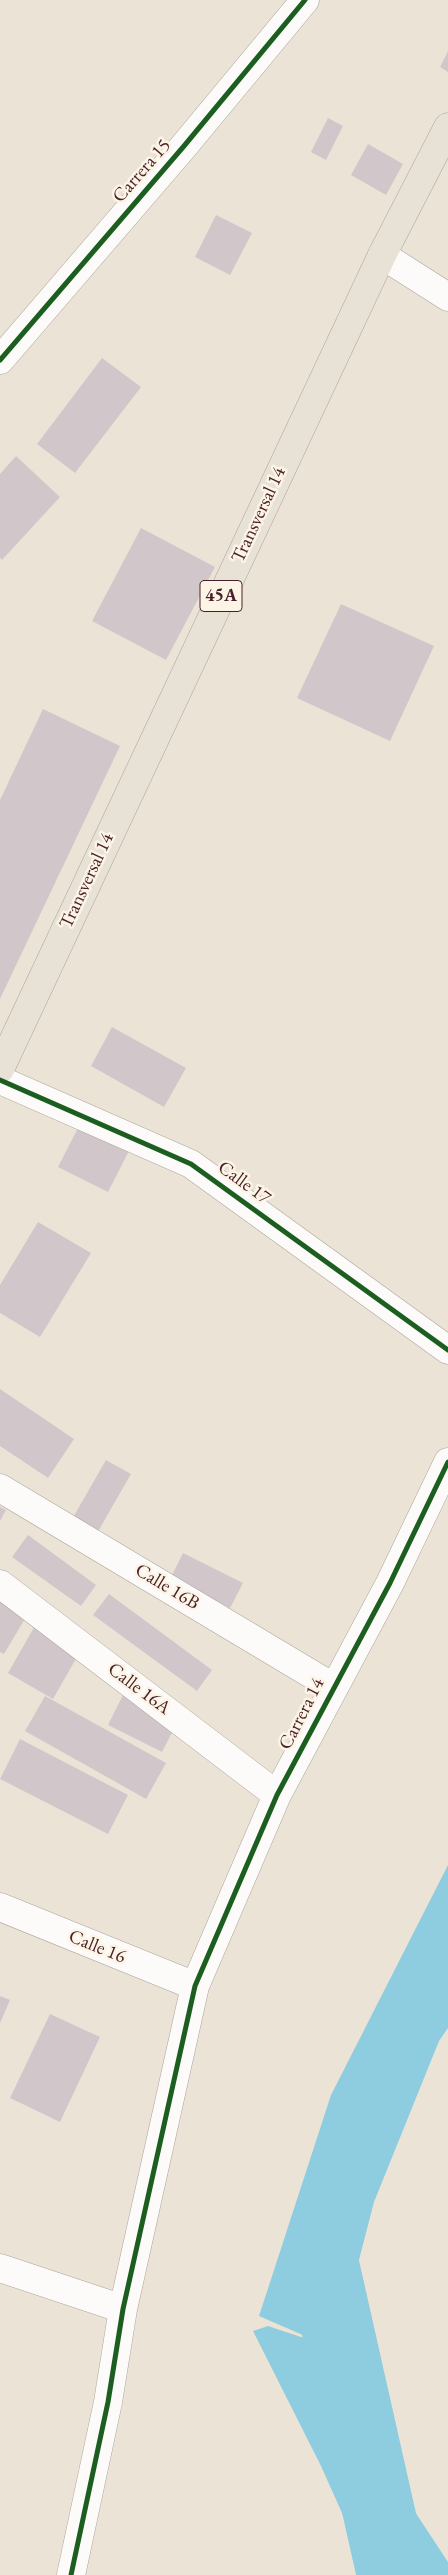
<!DOCTYPE html>
<html>
<head>
<meta charset="utf-8">
<style>
	body { margin:0 }
	canvas { display:block; background:#ebe4d6 }
</style>
</head>
<body>
<canvas width="448" height="2575"></canvas>
<script>
const context = document.querySelector('canvas').getContext('2d');
context.lineJoin = 'round';
function paint(path, color) { context.fillStyle = color; context.fill(path, 'evenodd'); }
function trace(path, color, width, dash) { context.strokeStyle = color; context.lineWidth = width; context.lineCap = dash ? 'butt' : 'round'; context.setLineDash(dash || []); context.stroke(path); }
function write(font, color, halo, rows, align = 'center') {
  context.font = font + ' "EB Garamond",serif'; context.lineWidth = 5; context.setLineDash([]); context.textBaseline = 'middle'; context.strokeStyle = halo; context.fillStyle = color; for (const [text, x, y, turn = 0] of rows) {
    context.save(); context.translate(x, y); context.rotate((+turn || 0) * Math.PI / 180); context.textAlign = isNaN(turn) ? turn : align; if (halo) context.strokeText(text, 0, 0); context.fillText(text, 0, 0); context.restore();
  }
}
paint(new Path2D(`
	M 448,1865 L 448,2028 L 439,2041 L 374,2202 L 336,2349 L 371,2445 L 448,2562 L 448,2575 L 358,2575 L 367,2569 L 321,2466 L 253,2331 L 268,2326 L 328,2346 L 259,2316 L 331,2095 Z`), '#8ecce0');
trace(new Path2D(`
	M 324,2238 L 320,2251 L 393,2575`), '#8ecce0', 72);
paint(new Path2D(`
	M 448,51 L 448,72 L 440,67 Z
	M 328,118 L 343,126 L 326,160 L 311,152 Z
	M 368,144 L 403,164 L 386,195 L 351,175 Z
	M 216,215 L 252,233 L 230,275 L 195,257 Z
	M 102,358 L 141,387 L 75,473 L 37,444 Z
	M 16,456 L 60,497 L 2,560 L 0,558 L 0,474 Z
	M 141,528 L 215,567 L 166,660 L 92,621 Z
	M 341,604 L 434,646 L 390,741 L 297,698 Z
	M 43,709 L 120,746 L 0,999 L 0,800 Z
	M 112,1027 L 186,1068 L 164,1107 L 91,1066 Z
	M 80,1124 L 130,1149 L 108,1192 L 58,1167 Z
	M 38,1222 L 91,1253 L 40,1337 L 0,1313 L 0,1285 Z
	M 0,1389 L 74,1439 L 48,1478 L 0,1446 Z
	M 106,1460 L 131,1474 L 96,1535 L 71,1521 Z
	M 0,1507 L 6,1510 L 0,1521 Z
	M 28,1535 L 96,1585 L 81,1606 L 12,1557 Z
	M 183,1553 L 243,1583 L 230,1608 L 171,1577 Z
	M 109,1594 L 212,1670 L 197,1691 L 93,1615 Z
	M 0,1595 L 29,1612 L 4,1654 L 0,1652 Z
	M 36,1624 L 81,1650 L 53,1699 L 8,1673 Z
	M 123,1695 L 177,1723 L 162,1752 L 108,1725 Z
	M 45,1696 L 166,1763 L 146,1799 L 25,1731 Z
	M 20,1739 L 128,1795 L 108,1834 L 0,1779 Z
	M 0,1996 L 10,2000 L 0,2023 Z
	M 50,2014 L 100,2037 L 60,2122 L 10,2098 Z`), '#d1c7ca');
const minor = new Path2D(`
	M 382,255 L 448,297
	M 0,360 L 184,146 L 305,0
	M 0,1080 L 191,1164 L 448,1350
	M 0,1488 L 333,1687
	M 0,1584 L 277,1795
	M 0,1907 L 195,1986
	M 0,2268 L 123,2309
	M 71,2575 L 108,2402 L 123,2309 L 195,1986 L 277,1795 L 390,1583 L 448,1462`);
const highway = new Path2D(`
	M 0,1069 L 382,255 L 448,127`);
trace(minor, '#ada49d', 29);
trace(highway, '#ada49d', 29);
trace(minor, '#fcfbf9', 28);
trace(highway, '#e8e1d5', 28);
trace(new Path2D(`
	M 0,360 L 184,146 L 305,0
	M 0,1080 L 191,1164 L 448,1350
	M 71,2575 L 108,2402 L 123,2309 L 195,1986 L 277,1795 L 390,1583 L 448,1462`), '#1b5e20', 5);
for (const [x, y, w] of [
	[221,596,42]
]) { const box = new Path2D(); box.roundRect(x - w / 2, y - 15.5, w, 31, 4); context.fillStyle = '#fcf5e5'; context.fill(box); trace(box, '#4a1f2b', 1); }
write('bold 18px', '#4a1f2b', null, [
	["45A",221,596]
]);
write('19px', '#4a1f2b', '#fcf5e5', [
	["Carrera 15",142,171,-49],
	["Transversal 14",259,515,-65],
	["Transversal 14",87,881,-65],
	["Calle 17",244,1183,36],
	["Calle 16B",167,1587,31],
	["Calle 16A",139,1689,37],
	["Carrera 14",302,1714,-63],
	["Calle 16",97,1947,22]
]);
</script>
</body>
</html>
